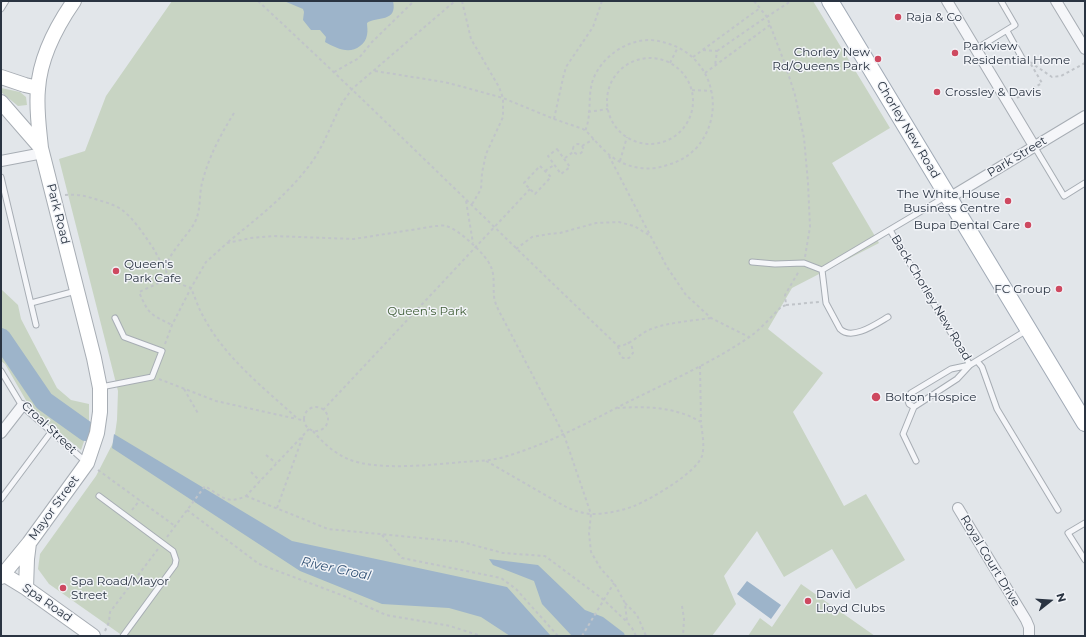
<!DOCTYPE html>
<html>
<head>
<meta charset="utf-8">
<style>
	body { margin:0 }
	#map { position:relative; width:1086px; height:637px; overflow:hidden; background:#e2e6ea; font-family:Montserrat,sans-serif }
	canvas { display:block }
	.frame { position:absolute; inset:0; border:2px solid #2a3442; pointer-events:none }
	.north { position:absolute; left:1030px; top:581px; width:40px; height:40px; -webkit-text-stroke:3px #f2f4f8; paint-order:stroke; rotate:73deg; font-size:11px; font-weight:700; line-height:16px; text-align:center; color:#2a3442 }
	.north::after { content:''; display:block; margin:auto; width:14px; height:18px; background:#2a3442; clip-path:polygon(50% 0,100% 100%,50% 72%,0 100%) }
</style>
</head>
<body>
<div id="map">
<canvas width="1086" height="637"></canvas>
<div class="frame"></div>
<div class="north">N</div>
</div>
<script>
const context = document.querySelector('canvas').getContext('2d');
context.lineJoin = 'round';
function paint(path, color) { context.fillStyle = color; context.fill(path, 'evenodd'); }
function trace(path, color, width, dash) { context.strokeStyle = color; context.lineWidth = width; context.lineCap = dash ? 'butt' : 'round'; context.setLineDash(dash || []); context.stroke(path); }
function write(font, color, halo, rows, align = 'center') {
  context.font = font + ' Montserrat,sans-serif'; context.lineWidth = 3; context.setLineDash([]); context.textBaseline = 'middle'; context.strokeStyle = halo; context.fillStyle = color; for (const [text, x, y, turn = 0] of rows) {
    context.save(); context.translate(x, y); context.rotate((+turn || 0) * Math.PI / 180); context.textAlign = isNaN(turn) ? turn : align; if (halo) context.strokeText(text, 0, 0); context.fillText(text, 0, 0); context.restore();
  }
}
paint(new Path2D(`
	M 172,1 L 813,1 L 890,128 L 832,163 L 879,243 L 792,288 L 768,329 L 823,373 L 793,412 L 844,506 L 866,494 L 905,560 L 856,589 L 832,549 L 784,577 L 757,531 L 724,576 L 736,604 L 712,636 L 123,636 L 49,584 L 38,569 L 40,554 L 96,476 L 114,441 L 117,420 L 118,391 L 59,159 L 85,151 L 106,96 Z
	M 1,88 L 20,92 L 26,97 L 27,105 L 18,106 L 1,92 Z
	M 1,289 L 18,305 L 21,319 L 57,388 L 71,400 L 89,404 L 89,427 L 81,450 L 31,409 L 5,364 L 1,361 Z
	M 801,584 L 875,636 L 748,636 L 760,618 L 772,627 Z`), '#c8d4c3');
paint(new Path2D(`
	M 284,1 L 393,1 C 398,23 376,16 367,23 C 367,26 368,31 367,35 C 366,40 364,43 360,46 C 349,55 336,48 325,42 L 326,37 L 320,30 L 311,30 L 303,20 L 304,12 L 303,9 Z
	M 114,434 L 292,541 L 507,587 L 551,636 L 510,636 L 481,617 L 449,608 L 382,604 L 300,571 L 112,448 Z
	M 489,559 L 538,565 L 585,610 L 603,617 L 624,633 L 625,636 L 572,636 L 542,604 L 534,581 L 493,565 Z
	M 747,581 L 781,605 L 771,619 L 737,594 Z`), '#9db4ca');
trace(new Path2D(`
	M 1,338 L 44,401 L 86,431`), '#9db4ca', 20);
const lane = new Path2D(`
	M 1,9 L 6,1
	M 1007,31 L 1022,58
	M 976,49 L 1015,25 L 1001,1
	M 1034,146 L 1064,196 L 1085,183
	M 1,177 L 36,325
	M 890,230 L 970,365
	M 752,262 L 775,264 L 804,263 L 822,270 L 945,197
	M 822,270 L 826,303 L 840,329 C 852,341 876,324 888,317
	M 31,303 L 76,291
	M 977,361 L 982,367 L 997,409 L 1058,510
	M 970,365 L 951,369 L 911,393 L 907,398 L 909,404 L 914,407 L 957,379 L 970,365 L 1027,330
	M 1,371 L 22,406 L 86,462
	M 101,387 L 152,377 L 162,351 L 124,337 L 115,318
	M 914,407 L 903,434 L 916,461
	M 99,496 L 173,551 L 176,560 L 175,565 L 123,636
	M 1,499 L 51,432
	M 1085,523 L 1068,533 L 1085,560`);
const street = new Path2D(`
	M 947,1 L 1034,146
	M 1056,1 L 1085,49
	M 1,161 L 43,153
	M 949,198 L 1085,116
	M 1,433 L 22,406
	M 958,508 L 1026,620 L 1029,627 L 1029,636`);
const secondary = new Path2D(`
	M 1,77 L 25,85 L 38,88
	M 1,102 L 41,148
	M 3,574 L 26,588 L 93,636
	M 1,577 L 29,543 L 87,463 L 97,433 L 100,412 L 100,388 L 94,358 L 41,148 C 39,128 36,108 38,89 C 40,57 56,27 74,1
	M 26,588 L 27,559 L 29,543`);
const primary = new Path2D(`
	M 830,1 L 1085,423`);
trace(lane, '#a7adb4', 7);
trace(street, '#a7adb4', 12);
trace(secondary, '#a7adb4', 16);
trace(primary, '#a1aab6', 18);
trace(new Path2D(`
	M 258,1 C 380,114 497,231 618,346 C 630,346 640,333 651,329 C 670,322 691,321 711,318
	M 462,1 L 471,39 L 499,87 L 503,98 L 503,117 L 486,154 L 482,173 L 481,189 L 471,206
	M 754,1 L 767,17 L 785,64 L 795,95 L 804,138 L 808,183 L 810,227 L 805,257
	M 703,50 L 717,51 L 715,66
	M 717,51 L 756,24 L 791,1
	M 693,57 L 760,8
	M607 101a43 43 0 1 1 86 0a43 43 0 1 1-86 0Z
	M 1030,62 L 1052,77 L 1061,76 L 1085,63
	M 670,63 L 678,47
	M 375,71 L 444,82 L 467,88 L 503,98 L 554,119 L 583,129 L 587,132 C 596,141 604,152 615,159 C 629,168 649,171 664,166 C 675,163 685,159 693,151 C 696,149 699,145 701,142 C 725,108 711,59 672,45 C 664,42 656,40 648,40 C 626,41 605,55 595,75 C 586,93 593,113 585,131
	M 334,72 L 359,58 L 372,42 L 414,1
	M 705,73 L 770,25
	M 692,90 L 712,91
	M 1017,98 L 1042,83 L 1029,61
	M 588,112 L 608,109
	M 234,113 C 220,136 209,156 202,183 C 199,195 201,210 195,222 C 189,234 166,256 166,269 C 166,281 181,284 191,288 C 195,297 198,307 203,316 C 225,358 264,388 298,419 L 304,421
	M 554,119 L 563,78 L 566,67 L 593,27 L 602,1
	M573 149a5 5 0 1 1 10 0a5 5 0 1 1-10 0Z
	M 582,146 L 594,139
	M 557,149 L 570,167 L 561,174 L 548,156 Z
	M 609,156 L 650,235 L 667,267 L 686,295 L 711,318 L 749,337
	M 565,158 L 573,152
	M 620,161 L 627,137
	M 540,166 L 551,177 L 535,194 L 524,183 Z
	M 545,171 L 554,165
	M 65,195 C 77,194 87,196 98,200 C 106,202 114,205 121,209 C 133,218 143,233 151,245 C 157,253 158,260 166,268
	M 466,201 L 473,243
	M 228,242 C 260,216 290,193 314,159 C 325,142 331,125 340,107 C 343,101 348,95 352,89 L 455,1
	M 516,249 L 532,237 L 549,234 L 560,233 L 596,223 L 619,222 L 634,226 L 649,235
	M 170,278 L 139,292 C 149,315 150,314 172,325
	M 786,305 L 819,302
	M 165,344 L 172,325 L 191,288 L 206,262 L 227,243 L 251,238 L 273,236 L 354,239 L 436,226 C 439,226 443,225 446,226 C 457,228 487,255 491,267 C 495,276 493,286 494,295 C 494,301 497,307 500,313 L 564,435 L 591,514 L 589,533 L 591,552 L 601,569 L 614,583 L 625,603 L 627,622 L 632,628 L 636,636
	M 618,346 L 620,355 L 623,358 L 629,358 L 633,353 L 632,347 L 628,342
	M 700,366 L 701,422
	M 159,379 L 216,401 L 297,419
	M 184,389 L 199,415
	M304 419a12 12 0 1 1 24 0a12 12 0 1 1-24 0Z
	M 323,410 L 530,189
	M 313,431 C 322,442 334,453 348,459 C 376,471 431,465 462,462 C 476,461 490,461 504,457 C 548,444 587,423 628,402 C 668,382 711,363 748,338 C 760,330 771,317 781,307 L 786,305 L 785,295 L 799,271
	M 266,455 L 276,463
	M 486,461 L 568,508 C 576,511 584,514 592,514 C 606,514 621,511 634,506 C 651,499 696,473 702,456 C 705,445 702,433 701,422 C 676,407 647,406 618,408
	M 98,470 L 175,526
	M 251,472 L 260,481
	M 246,496 L 328,529 L 462,542 L 503,553 L 545,556 L 604,600 L 626,621
	M 277,508 L 303,436
	M 132,510 L 140,500
	M 187,510 L 259,564 L 344,596 L 386,615 L 450,626 L 481,636
	M 382,535 L 402,558 L 501,578 L 516,589 L 558,636
	M 167,537 L 205,486 C 221,496 227,505 246,496 L 309,429
	M 625,603 L 637,615 L 646,636
	M 682,606 L 684,619 L 683,636
	M 105,631 L 109,622 L 110,612 L 158,549
	M 582,636 L 614,583`), '#c0c4c9', 2, [3, 3]);
trace(lane, '#f5f6f9', 5);
trace(street, '#f5f6f9', 10);
trace(secondary, '#fff', 14);
trace(primary, '#fff', 16);
for (const [x, y, r, color] of [
	[898,17,4,"#ce4960"],
	[955,53,4,"#ce4960"],
	[878,59,4,"#ce4960"],
	[937,92,4,"#ce4960"],
	[1008,201,4,"#ce4960"],
	[1028,225,4,"#ce4960"],
	[116,271,4,"#ce4960"],
	[1059,289,4,"#ce4960"],
	[876,397,5,"#ce4960"],
	[63,588,4,"#ce4960"],
	[808,601,4,"#ce4960"]
]) { const dot = new Path2D(); dot.arc(x, y, r, 0, 2 * Math.PI); context.fillStyle = color; context.fill(dot); trace(dot, '#f2f4f8', 1.5); }
write('12px', '#2a3442', '#f2f4f8', [
	["Raja & Co",906,17],
	["Parkview",963,46],
	["Residential Home",963,60],
	["Chorley New",870,52,"right"],
	["Rd/Queens Park",870,66,"right"],
	["Crossley & Davis",945,92],
	["The White House",1000,194,"right"],
	["Business Centre",1000,208,"right"],
	["Bupa Dental Care",1020,225,"right"],
	["Queen's",124,264],
	["Park Cafe",124,278],
	["FC Group",1051,289,"right"],
	["Bolton Hospice",885,397],
	["Spa Road/Mayor",71,581],
	["Street",71,595],
	["David",816,594],
	["Lloyd Clubs",816,608]
], 'left');
write('12px', '#2a3442', '#f2f4f8', [
	["Chorley New Road",908,130,59],
	["Park Street",1017,157,-31],
	["Park Road",58,214,76],
	["Back Chorley New Road",931,298,59],
	["Croal Street",49,428,43],
	["Mayor Street",54,508,-54],
	["Royal Court Drive",990,561,59],
	["Spa Road",47,603,35]
]);
write('12px', '#405e37', '#f2f4f8', [
	["Queen's Park",427,311]
]);
write('italic 13px', '#345376', '#f2f4f8', [
	["River Croal",336,569,12]
]);
</script>
</body>
</html>
